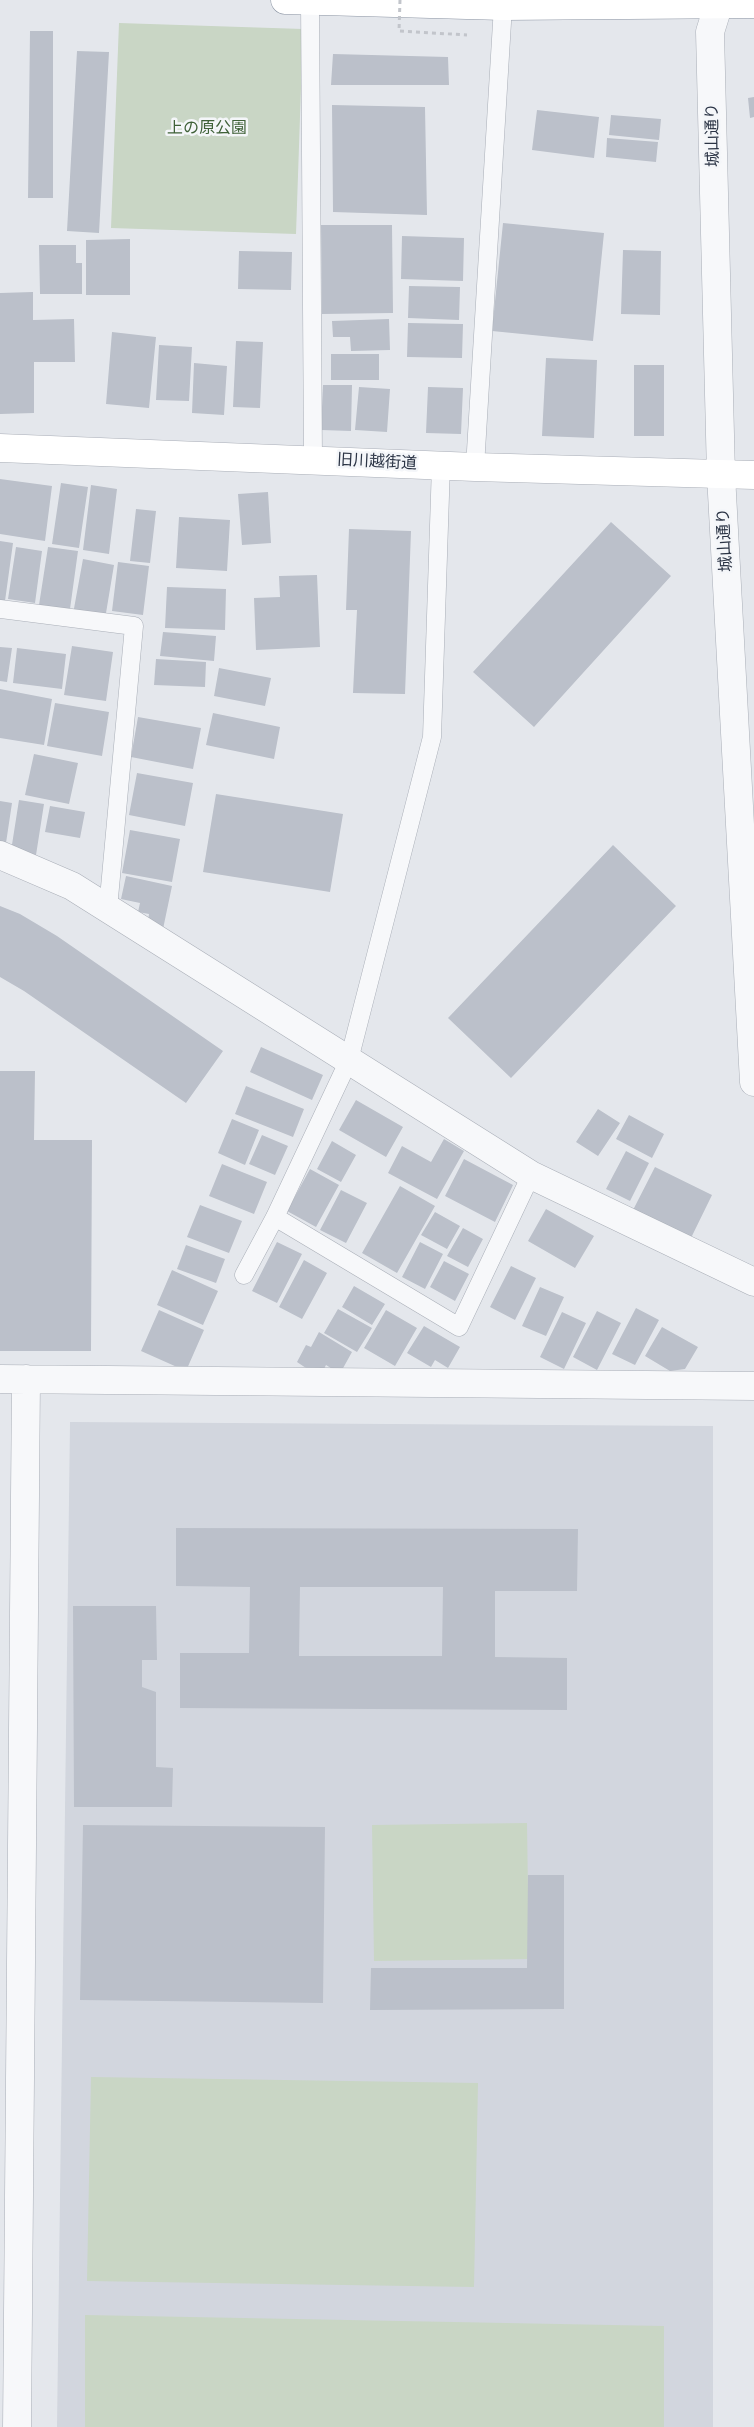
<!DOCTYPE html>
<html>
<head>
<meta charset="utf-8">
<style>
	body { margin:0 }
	canvas { display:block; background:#e4e7ec }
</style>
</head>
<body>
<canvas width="754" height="2427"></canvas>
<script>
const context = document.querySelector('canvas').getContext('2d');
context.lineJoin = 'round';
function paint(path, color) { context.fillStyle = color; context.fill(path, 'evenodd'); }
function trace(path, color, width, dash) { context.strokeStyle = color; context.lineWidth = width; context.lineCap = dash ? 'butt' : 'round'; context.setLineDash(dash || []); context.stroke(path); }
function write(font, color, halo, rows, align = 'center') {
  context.font = font + ' Manrope,"Noto Sans JP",sans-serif'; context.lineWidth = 5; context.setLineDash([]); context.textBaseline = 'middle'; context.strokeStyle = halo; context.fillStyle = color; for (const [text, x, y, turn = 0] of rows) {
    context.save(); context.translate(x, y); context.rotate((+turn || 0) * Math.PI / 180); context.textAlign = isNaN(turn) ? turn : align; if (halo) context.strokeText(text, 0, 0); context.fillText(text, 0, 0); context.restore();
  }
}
paint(new Path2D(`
	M 70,1422 L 713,1426 L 713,2427 L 57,2427 Z`), '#d2d6de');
paint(new Path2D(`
	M 119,23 L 303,29 L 296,234 L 111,228 Z
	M 527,1823 L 529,1959 L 374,1961 L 372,1825 Z
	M 91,2077 L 478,2083 L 474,2287 L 87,2281 Z
	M 85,2315 L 664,2326 L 664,2427 L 85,2427 Z`), '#c9d6c5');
paint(new Path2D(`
	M 30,31 L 53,31 L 53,198 L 28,198 Z
	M 77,51 L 109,52 L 99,233 L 67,231 Z
	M 333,54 L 448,57 L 449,85 L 331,85 Z
	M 754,97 L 754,117 L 750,118 L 748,98 Z
	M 332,105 L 425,107 L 427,215 L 333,212 Z
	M 537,110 L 599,117 L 594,158 L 532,150 Z
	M 611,115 L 661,119 L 659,140 L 609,135 Z
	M 607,138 L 658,142 L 656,162 L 606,157 Z
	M 503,223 L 604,233 L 593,341 L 492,331 Z
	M 321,225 L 392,225 L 393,313 L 322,314 Z
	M 402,236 L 464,238 L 463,281 L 401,279 Z
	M 130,239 L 130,295 L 86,295 L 86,240 Z
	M 39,245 L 76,245 L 76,263 L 82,263 L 82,294 L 40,294 Z
	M 623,250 L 661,251 L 660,315 L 621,314 Z
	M 239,251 L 292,252 L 291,290 L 238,289 Z
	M 409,286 L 460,287 L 459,320 L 408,318 Z
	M 33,292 L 33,320 L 74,319 L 75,362 L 34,362 L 34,413 L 0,414 L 0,293 Z
	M 389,319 L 390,350 L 351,351 L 350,337 L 333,337 L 332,321 Z
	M 408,323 L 463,324 L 462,358 L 407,357 Z
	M 112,332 L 156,337 L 149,408 L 106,404 Z
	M 236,341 L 263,342 L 260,408 L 233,407 Z
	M 159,345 L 192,347 L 189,401 L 156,400 Z
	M 331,354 L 379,354 L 379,380 L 331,380 Z
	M 546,358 L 597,360 L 594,438 L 542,436 Z
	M 194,363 L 227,366 L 224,415 L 192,413 Z
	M 634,365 L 664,365 L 664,436 L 634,436 Z
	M 323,385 L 352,385 L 351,431 L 321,430 Z
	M 359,387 L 390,389 L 387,432 L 355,430 Z
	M 428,387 L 463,388 L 461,434 L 426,433 Z
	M 0,479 L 52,486 L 45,541 L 0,534 Z
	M 61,483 L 88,487 L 79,548 L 52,544 Z
	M 91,485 L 117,489 L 109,554 L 83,550 Z
	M 268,492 L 271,543 L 242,545 L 238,494 Z
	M 136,509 L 156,511 L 150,563 L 130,561 Z
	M 179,517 L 230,520 L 227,571 L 176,568 Z
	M 611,522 L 671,576 L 534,727 L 473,672 Z
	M 349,529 L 411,531 L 405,694 L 353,693 L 357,610 L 346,610 Z
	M 0,541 L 13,543 L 5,601 L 0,600 Z
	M 16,547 L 42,551 L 35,603 L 8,599 Z
	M 48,547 L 78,551 L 70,609 L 39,605 Z
	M 83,559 L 114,565 L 105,619 L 73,614 Z
	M 118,562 L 149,566 L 143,615 L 112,611 Z
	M 317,575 L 320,647 L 256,650 L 254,598 L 280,597 L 279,576 Z
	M 167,587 L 226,589 L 225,630 L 165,628 Z
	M 163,632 L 216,636 L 214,661 L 160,656 Z
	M 72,646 L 113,652 L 106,701 L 64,695 Z
	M 0,647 L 12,648 L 7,682 L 0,681 Z
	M 17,648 L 66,654 L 62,689 L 13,683 Z
	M 156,659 L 206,662 L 205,687 L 154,685 Z
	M 219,668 L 271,678 L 265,706 L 214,696 Z
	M 0,689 L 52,699 L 44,745 L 0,738 Z
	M 55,703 L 109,712 L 102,756 L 47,746 Z
	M 213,713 L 280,727 L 274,759 L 206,745 Z
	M 138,717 L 201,728 L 193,769 L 131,757 Z
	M 34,754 L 78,763 L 69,804 L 25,795 Z
	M 137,773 L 193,783 L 185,826 L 129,815 Z
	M 216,794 L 343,814 L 330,892 L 203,872 Z
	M 19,800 L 44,804 L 36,855 L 11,851 Z
	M 0,801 L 12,803 L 6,843 L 0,842 Z
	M 50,806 L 85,812 L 80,838 L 45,832 Z
	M 130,830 L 180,839 L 172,882 L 122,873 Z
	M 613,845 L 676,906 L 511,1078 L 448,1018 Z
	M 126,876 L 172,886 L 163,929 L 147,926 L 149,914 L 138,912 L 140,903 L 121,899 Z
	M 0,906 L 20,914 L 57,936 L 223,1051 L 186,1103 L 24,991 L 0,977 Z
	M 261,1047 L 323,1075 L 312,1100 L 250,1072 Z
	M 0,1071 L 35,1071 L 34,1140 L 92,1140 L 91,1351 L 0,1351 Z
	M 246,1086 L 304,1109 L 293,1137 L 235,1114 Z
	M 356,1100 L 403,1127 L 386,1157 L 339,1130 Z
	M 598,1109 L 620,1123 L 598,1156 L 576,1142 Z
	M 629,1115 L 664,1134 L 652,1158 L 616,1139 Z
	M 232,1119 L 259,1130 L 245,1165 L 218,1153 Z
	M 262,1135 L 288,1146 L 275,1175 L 249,1164 Z
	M 444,1139 L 464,1151 L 437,1199 L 388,1173 L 402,1146 L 431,1162 Z
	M 332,1141 L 356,1155 L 341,1182 L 317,1169 Z
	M 626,1151 L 649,1163 L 630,1201 L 606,1189 Z
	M 464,1159 L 513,1185 L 495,1222 L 445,1196 Z
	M 222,1164 L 267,1182 L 254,1214 L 209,1196 Z
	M 655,1167 L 712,1195 L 690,1240 L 632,1212 Z
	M 310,1169 L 339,1185 L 316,1227 L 287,1211 Z
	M 400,1186 L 435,1206 L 397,1273 L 362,1253 Z
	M 341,1190 L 367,1203 L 346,1243 L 320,1230 Z
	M 200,1205 L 242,1221 L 229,1253 L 187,1237 Z
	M 546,1209 L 594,1236 L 575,1268 L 528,1241 Z
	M 435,1212 L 460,1226 L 447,1249 L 421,1235 Z
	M 463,1228 L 483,1239 L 468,1267 L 447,1256 Z
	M 277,1242 L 302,1254 L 277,1303 L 252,1291 Z
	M 420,1242 L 443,1254 L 425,1289 L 402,1277 Z
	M 186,1245 L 225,1259 L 216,1283 L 177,1269 Z
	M 304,1260 L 327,1273 L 302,1319 L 279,1307 Z
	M 444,1261 L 469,1274 L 455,1301 L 430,1287 Z
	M 511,1266 L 536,1278 L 515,1320 L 490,1307 Z
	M 172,1270 L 218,1291 L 203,1325 L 157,1305 Z
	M 354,1286 L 385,1304 L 372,1325 L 342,1307 Z
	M 540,1287 L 564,1297 L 546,1336 L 522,1326 Z
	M 636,1308 L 659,1320 L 635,1365 L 612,1354 Z
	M 338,1309 L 372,1328 L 357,1352 L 324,1333 Z
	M 159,1310 L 204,1330 L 186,1371 L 141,1351 Z
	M 386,1310 L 417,1328 L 395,1366 L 364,1348 Z
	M 597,1311 L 621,1323 L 597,1370 L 573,1357 Z
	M 562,1312 L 586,1323 L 564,1369 L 540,1357 Z
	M 424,1326 L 460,1347 L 448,1368 L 435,1360 L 431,1367 L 407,1353 Z
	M 662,1327 L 698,1347 L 685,1369 L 670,1371 L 645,1356 Z
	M 319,1332 L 352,1352 L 342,1370 L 334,1370 L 326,1365 L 324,1369 L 306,1368 L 297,1362 L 306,1345 L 311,1347 Z
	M 176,1528 L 578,1529 L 577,1591 L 495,1591 L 495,1657 L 567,1658 L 567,1710 L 180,1708 L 180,1653 L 249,1653 L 250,1587 L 176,1586 ZM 300,1587 L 443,1587 L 442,1656 L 299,1656 Z
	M 73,1606 L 156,1606 L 157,1660 L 142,1660 L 142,1687 L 156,1692 L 156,1767 L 173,1768 L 172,1807 L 74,1807 Z
	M 83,1825 L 325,1827 L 323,2003 L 80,2000 Z
	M 528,1875 L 564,1875 L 564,2009 L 370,2010 L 371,1968 L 527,1968 Z`), '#bbc0ca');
const service = new Path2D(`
	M 310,1 L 313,459
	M 475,467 L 503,6
	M 0,609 L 134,626 L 108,909
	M 275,1217 L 459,1327 L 531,1175
	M 244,1275 L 275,1217 L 349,1060 L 432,737 L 441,465`);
const minor = new Path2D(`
	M 0,855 L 72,886 L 531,1175 L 754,1282`);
const tertiary = new Path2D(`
	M 720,0 L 710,32 L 721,475 L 754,1082
	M 0,1379 L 754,1386
	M 17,2427 L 26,1379`);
const secondary = new Path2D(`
	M 0,448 L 475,467 L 754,475`);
const trunk = new Path2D(`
	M 285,0 L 503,6 L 754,4`);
trace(service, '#a9aeb7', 19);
trace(minor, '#a9aeb7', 29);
trace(tertiary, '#a9aeb7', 29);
trace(secondary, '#a9aeb7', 29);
trace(trunk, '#8b94a3', 29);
trace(service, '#f7f8fa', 18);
trace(minor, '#f7f8fa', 28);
trace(tertiary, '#f7f8fa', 28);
trace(secondary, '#fff', 28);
trace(trunk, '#fff', 28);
trace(new Path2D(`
	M 400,0 L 399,31 L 467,35`), '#c2c5cb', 3, [4, 4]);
write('16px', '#3f6138', '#f4f6f9', [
	["上の原公園",207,129]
]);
write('16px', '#2b3445', '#f4f6f9', [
	["城山通り",713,135,-91],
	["旧川越街道",377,462,3],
	["城山通り",725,540,-93]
]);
</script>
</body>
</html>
